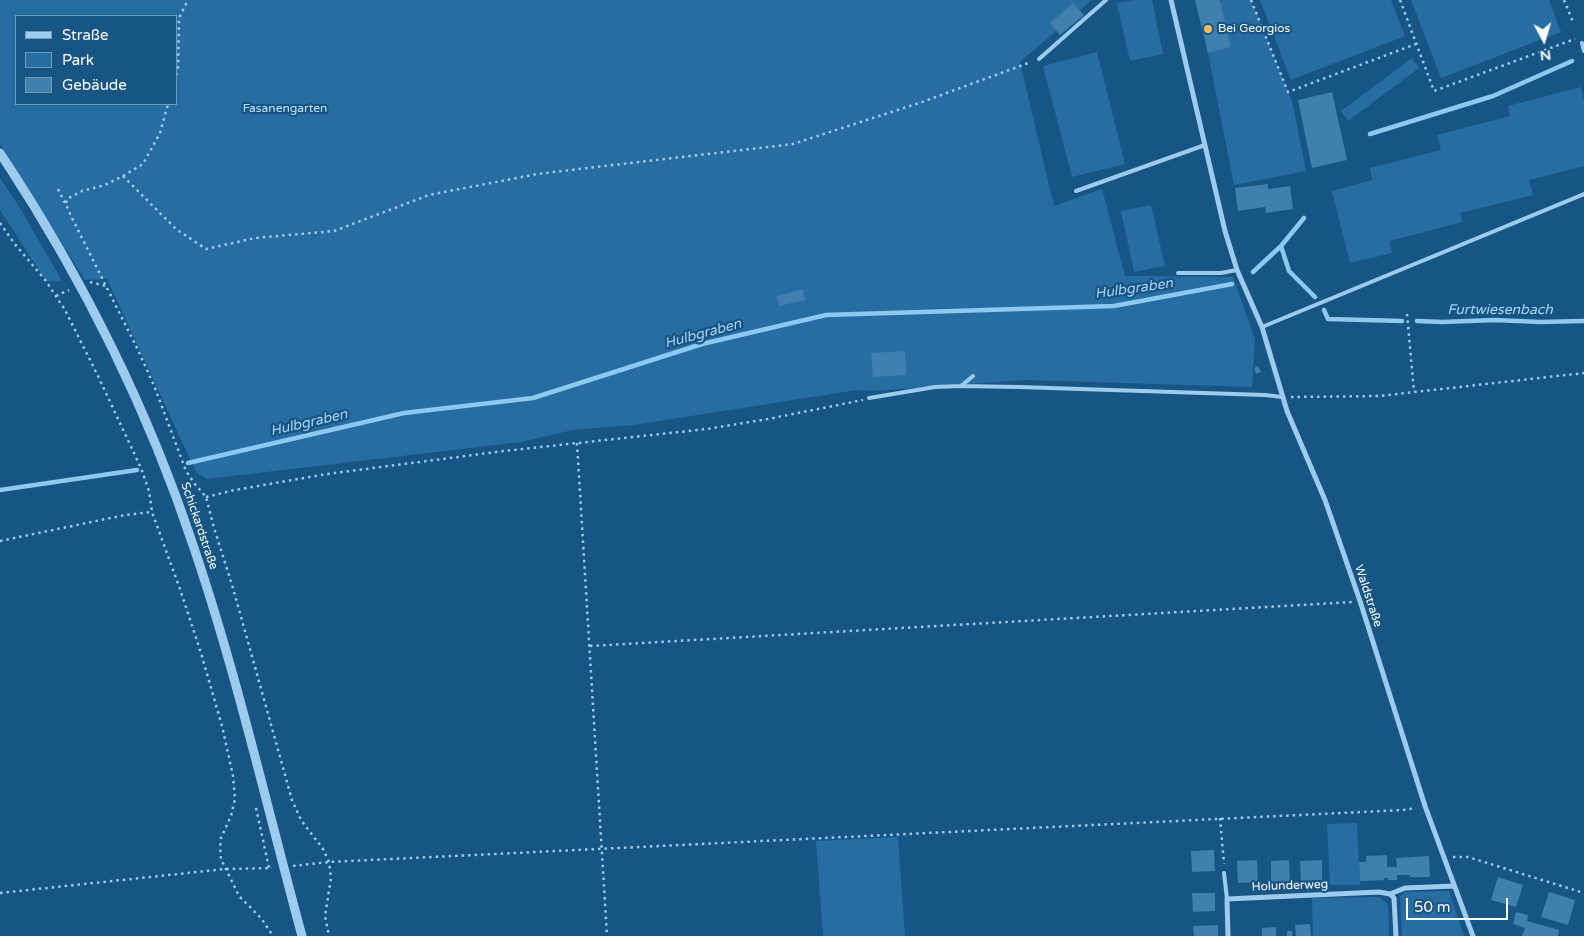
<!DOCTYPE html>
<html>
<head>
<meta charset="utf-8">
<style>
	body { margin:0 }
	#map { position:relative; width:1584px; height:936px; overflow:hidden; background:#175584; font-family:"Varela Round",sans-serif }
	canvas { display:block }
	.legend { position:absolute; left:15px; top:15px; width:162px; height:90px; box-sizing:border-box; background:#175584; border:1px solid #7499b5; margin:0; padding:6px 9px; list-style:none; font-size:15px; color:#fff }
	.legend li { display:flex; align-items:center; gap:10px; height:25px }
	.legend b { width:25px; border:1px solid #7499b5 }
	.north { position:absolute; left:1519px; top:15px; width:50px; height:50px; -webkit-text-stroke:4px #175584; paint-order:stroke; rotate:174deg; font-size:14px; font-weight:700; line-height:20px; text-align:center; color:#fff }
	.north::after { content:''; display:block; margin:auto; width:18px; height:22px; background:#fff; clip-path:polygon(50% 0,100% 100%,50% 72%,0 100%) }
	.scale { position:absolute; left:1406px; top:898px; width:102px; height:22px; box-sizing:border-box; border:2px solid #fff; border-top:0; padding-left:6px; font-size:15px; line-height:18px; white-space:nowrap; color:#fff; -webkit-text-stroke:4px #175584; paint-order:stroke }
</style>
</head>
<body>
<div id="map">
<canvas width="1584" height="936"></canvas>
<ul class="legend">
<li><b style="height:6px;background:#9ccbed"></b>Straße</li>
<li><b style="height:14px;background:#266ea2"></b>Park</li>
<li><b style="height:14px;background:#407fae"></b>Gebäude</li>
</ul>
<div class="north">N</div>
<div class="scale">50 m</div>
</div>
<script>
const context = document.querySelector('canvas').getContext('2d');
context.lineJoin = 'round';
function paint(path, color) { context.fillStyle = color; context.fill(path, 'evenodd'); }
function trace(path, color, width, dash) { context.strokeStyle = color; context.lineWidth = width; context.lineCap = dash ? 'butt' : 'round'; context.setLineDash(dash || []); context.stroke(path); }
function write(font, color, halo, rows, align = 'center') {
  context.font = font + ' "Varela Round",sans-serif'; context.lineWidth = 4.5; context.setLineDash([]); context.textBaseline = 'middle'; context.strokeStyle = halo; context.fillStyle = color; for (const [text, x, y, turn = 0] of rows) {
    context.save(); context.translate(x, y); context.rotate((+turn || 0) * Math.PI / 180); context.textAlign = isNaN(turn) ? turn : align; if (halo) context.strokeText(text, 0, 0); context.fillText(text, 0, 0); context.restore();
  }
}
paint(new Path2D(`
	M 0,0 L 1092,0 L 1020,62 L 1054,206 L 1102,189 L 1125,276 L 1233,277 L 1255,339 L 1252,387 L 1025,380 L 875,391 L 857,390 L 634,425 L 573,430 L 521,442 L 207,479 L 196,472 L 107,279 L 85,280 L 0,144 ZM 16,16 L 176,16 L 176,104 L 16,104 Z
	M 1133,0 L 1152,0 L 1163,54 L 1130,61 L 1117,3 Z
	M 1223,0 L 1251,0 L 1292,101 L 1306,171 L 1234,185 L 1208,53 L 1231,47 L 1220,2 Z
	M 1260,0 L 1391,0 L 1405,36 L 1291,80 Z
	M 1411,0 L 1549,0 L 1561,32 L 1441,78 Z
	M 1097,52 L 1125,164 L 1072,177 L 1043,66 Z
	M 1412,58 L 1419,68 L 1348,121 L 1341,111 Z
	M 1581,87 L 1584,100 L 1584,166 L 1529,180 L 1533,195 L 1460,213 L 1462,222 L 1390,241 L 1392,253 L 1350,263 L 1332,191 L 1372,180 L 1370,168 L 1441,150 L 1437,135 L 1510,116 L 1508,106 Z
	M 0,178 L 20,208 L 62,281 L 46,281 L 0,210 Z
	M 1151,205 L 1165,266 L 1134,272 L 1121,211 Z
	M 1357,823 L 1360,885 L 1330,885 L 1327,824 Z
	M 898,837 L 905,936 L 823,936 L 816,841 Z
	M 1449,891 L 1464,936 L 1402,936 L 1400,896 L 1405,892 Z
	M 1379,897 L 1388,904 L 1389,936 L 1313,936 L 1312,898 Z`), '#266ea2');
trace(new Path2D(`
	M 1370,134 L 1493,96 L 1572,61
	M 1281,246 L 1289,271 L 1315,297
	M 1253,272 L 1281,246 L 1304,218
	M 1324,310 L 1328,319 L 1402,321
	M 1417,321 L 1442,322 L 1495,320 L 1540,322 L 1584,321
	M 188,463 L 404,413 L 533,398 L 702,344 L 826,315 L 1114,306 L 1232,284
	M 0,490 L 137,470`), '#8ec8ef', 4.5);
paint(new Path2D(`
	M 1195,0 L 1220,0 L 1231,47 L 1208,53 Z
	M 1073,3 L 1084,15 L 1060,35 L 1050,23 Z
	M 1332,92 L 1347,160 L 1312,168 L 1298,100 Z
	M 1268,184 L 1268,189 L 1290,186 L 1293,209 L 1266,213 L 1265,207 L 1238,211 L 1235,188 Z
	M 803,289 L 805,300 L 779,306 L 777,296 Z
	M 905,351 L 906,375 L 873,377 L 871,353 Z
	M 1258,366 L 1261,372 L 1256,374 L 1254,368 Z
	M 1214,850 L 1215,871 L 1192,872 L 1191,851 Z
	M 1387,855 L 1387,867 L 1397,867 L 1396,858 L 1429,856 L 1430,877 L 1410,877 L 1410,875 L 1397,875 L 1397,880 L 1388,880 L 1388,878 L 1384,878 L 1384,880 L 1360,881 L 1359,862 L 1366,862 L 1366,856 Z
	M 1257,860 L 1258,882 L 1238,883 L 1237,861 Z
	M 1289,860 L 1290,881 L 1271,882 L 1271,861 Z
	M 1322,860 L 1322,880 L 1301,881 L 1300,861 Z
	M 1498,877 L 1523,885 L 1516,907 L 1491,900 Z
	M 1549,892 L 1575,900 L 1568,925 L 1541,917 Z
	M 1192,893 L 1215,893 L 1215,911 L 1193,912 Z
	M 1516,912 L 1528,915 L 1527,921 L 1559,930 L 1558,936 L 1522,936 L 1525,928 L 1513,924 Z
	M 1310,924 L 1311,936 L 1296,936 L 1295,925 Z
	M 1218,925 L 1218,936 L 1194,936 L 1193,926 Z
	M 1276,927 L 1276,936 L 1262,936 L 1262,928 Z
	M 1287,931 L 1292,931 L 1292,936 L 1287,936 Z`), '#407fae');
trace(new Path2D(`
	M 1251,0 L 1288,92 L 1416,44
	M 1400,0 L 1434,91 L 1575,39
	M 1564,0 L 1573,22
	M 176,75 L 178,69 L 179,18 L 188,0
	M 123,176 L 176,229 L 206,249 L 255,238 L 334,231 L 429,195 L 537,174 L 793,144 L 922,102 L 1031,62
	M 58,189 C 62,198 67,205 70,214 L 138,350 L 155,388 L 186,471 L 194,483 L 206,497 L 214,528 L 233,588 L 292,800 L 301,820 L 323,849 L 329,862 L 331,878 L 325,916 L 329,936
	M 66,203 L 67,199 L 82,191 L 105,185 L 123,176 L 143,164 L 160,133 L 168,104
	M 0,223 L 14,243 L 46,281 L 65,310 L 97,374 L 141,468 L 149,491 L 152,512 L 180,589 L 201,653 L 222,726 L 233,776 L 235,799 L 231,816 L 221,838 L 220,848 L 221,859 L 239,896 L 261,918 L 273,936
	M 90,282 L 106,286
	M 56,296 L 69,290
	M 1407,314 L 1414,392
	M 1291,397 L 1379,396 L 1584,373
	M 577,443 L 607,936
	M 206,497 L 235,490 L 327,474 L 504,451 L 707,429 L 768,419 L 863,400
	M 0,541 L 125,515 L 152,512
	M 590,646 L 1352,602
	M 256,808 L 269,868
	M 1220,818 L 1224,864
	M 1453,857 L 1468,857 L 1584,893
	M 293,866 L 329,862 L 1403,810 L 1416,808
	M 0,893 L 225,869 L 272,868`), '#9ccbed', 2.5, [2.5, 4]);
trace(new Path2D(`
	M 1582,43 L 1584,51
	M 1039,59 L 1106,0
	M 1076,191 L 1205,145
	M 1178,273 L 1221,273 L 1237,270
	M 1262,327 L 1584,194
	M 961,386 L 973,376
	M 869,398 L 935,387 L 961,386 L 1019,387 L 1265,395 L 1282,397
	M 1224,873 L 1227,899`), '#9ccbed', 4);
trace(new Path2D(`
	M 1171,0 L 1225,231 L 1237,270 L 1262,327 L 1287,411 L 1325,500 L 1360,601 L 1425,806 L 1473,936
	M 1390,894 L 1405,888 L 1454,886
	M 1228,936 L 1227,899 L 1379,892 L 1390,894 L 1394,898 L 1396,936`), '#9ccbed', 5);
trace(new Path2D(`
	M 0,153 C 81,275 148,409 194,548 C 237,675 267,807 302,936`), '#9ccbed', 9);
for (const [x, y, r, color] of [
	[1208,29,5,"#ffba58"]
]) { const dot = new Path2D(); dot.arc(x, y, r, 0, 2 * Math.PI); context.fillStyle = color; context.fill(dot); trace(dot, '#175584', 2); }
write('12px', '#fff', '#175584', [
	["Bei Georgios",1218,29]
], 'left');
write('12px', '#c1e2f9', '#175584', [
	["Fasanengarten",285,109]
]);
write('12px', '#fff', '#175584', [
	["Schickardstraße",199,526,71],
	["Waldstraße",1368,596,72],
	["Holunderweg",1290,886,-2]
]);
write('italic 14px', '#a7d4f4', '#175584', [
	["Hulbgraben",1134,289,-8],
	["Furtwiesenbach",1500,310],
	["Hulbgraben",703,334,-15],
	["Hulbgraben",309,423,-13]
]);
</script>
</body>
</html>
